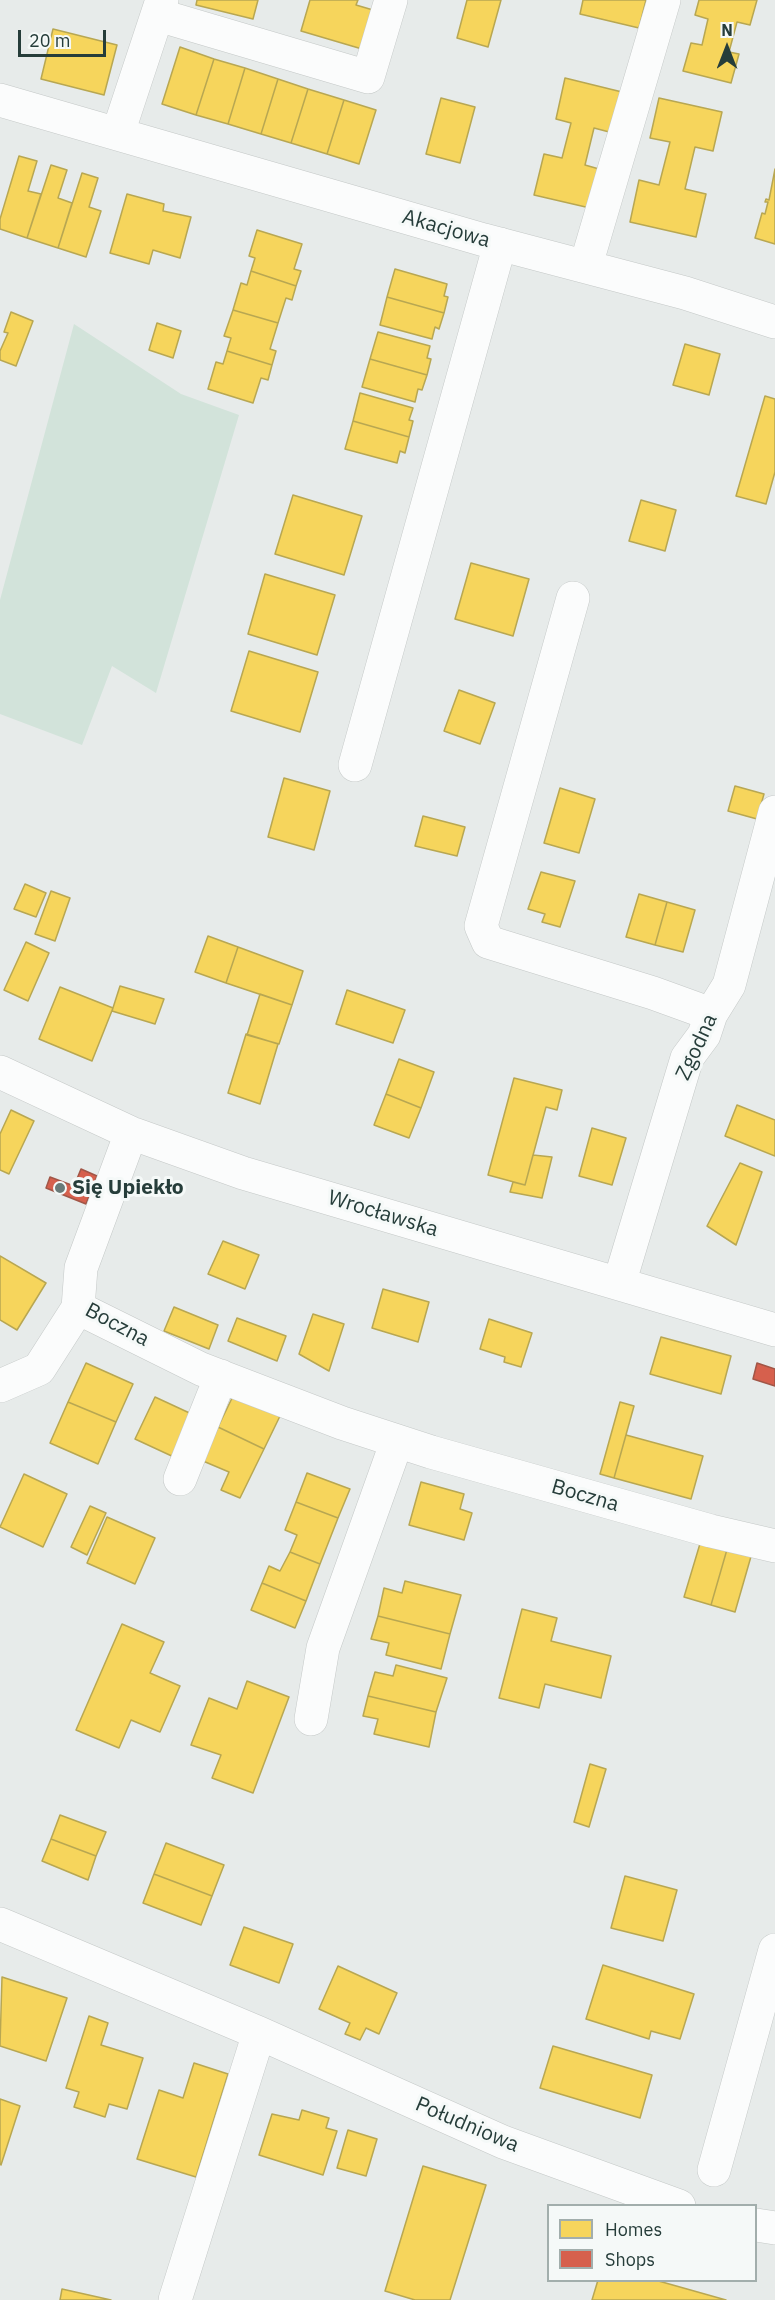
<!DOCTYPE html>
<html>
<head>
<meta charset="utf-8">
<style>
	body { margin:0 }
	#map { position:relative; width:775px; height:2300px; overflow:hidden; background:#e7ebea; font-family:"IBM Plex Sans",sans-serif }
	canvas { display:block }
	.legend { position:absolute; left:547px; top:2204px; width:210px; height:78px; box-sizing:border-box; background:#f5f9f8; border:2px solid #a2aeac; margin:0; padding:8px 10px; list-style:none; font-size:18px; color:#263d3a }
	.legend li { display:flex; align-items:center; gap:12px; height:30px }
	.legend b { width:30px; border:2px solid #a2aeac }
	.north { position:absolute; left:697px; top:18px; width:60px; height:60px; -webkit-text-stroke:4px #f5f9f8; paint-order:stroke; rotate:0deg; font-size:16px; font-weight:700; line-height:24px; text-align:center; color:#263d3a }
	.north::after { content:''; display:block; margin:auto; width:21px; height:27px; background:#263d3a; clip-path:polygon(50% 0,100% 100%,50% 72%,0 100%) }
	.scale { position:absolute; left:18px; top:30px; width:88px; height:27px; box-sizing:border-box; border:3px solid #263d3a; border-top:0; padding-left:8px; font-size:18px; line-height:21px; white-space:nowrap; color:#263d3a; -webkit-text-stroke:4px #f5f9f8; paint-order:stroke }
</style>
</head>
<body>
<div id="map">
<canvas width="775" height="2300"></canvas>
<ul class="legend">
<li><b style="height:16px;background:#f6d55c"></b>Homes</li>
<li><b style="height:16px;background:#d6604d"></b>Shops</li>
</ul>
<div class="north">N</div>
<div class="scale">20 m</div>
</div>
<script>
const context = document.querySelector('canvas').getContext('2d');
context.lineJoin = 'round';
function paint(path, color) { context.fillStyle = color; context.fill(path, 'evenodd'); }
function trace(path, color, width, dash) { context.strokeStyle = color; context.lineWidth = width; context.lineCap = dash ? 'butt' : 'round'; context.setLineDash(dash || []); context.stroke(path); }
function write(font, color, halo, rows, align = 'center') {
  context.font = font + ' "IBM Plex Sans",sans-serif'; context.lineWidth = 6; context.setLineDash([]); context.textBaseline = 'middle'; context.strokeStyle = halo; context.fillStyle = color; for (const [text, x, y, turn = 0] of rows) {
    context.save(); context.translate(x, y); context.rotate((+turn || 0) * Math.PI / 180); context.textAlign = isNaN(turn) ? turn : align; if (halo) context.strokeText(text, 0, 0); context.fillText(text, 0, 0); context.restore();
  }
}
paint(new Path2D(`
	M 74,324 L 181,394 L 239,415 L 156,693 L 112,666 L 82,745 L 0,714 L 0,600 Z`), '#d2e3da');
const homes = new Path2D(`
	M 197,0 L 258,0 L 253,19 L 196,5 Z
	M 310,0 L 358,0 L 356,5 L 373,10 L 362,49 L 301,31 Z
	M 467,0 L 501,0 L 488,47 L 457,38 Z
	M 583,0 L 646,0 L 639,28 L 580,14 Z
	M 699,0 L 757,0 L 750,25 L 737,22 L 729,52 L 739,54 L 731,83 L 683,71 L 691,43 L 702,45 L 708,19 L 695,15 Z
	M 53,29 L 117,45 L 104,95 L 41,79 Z
	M 180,47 L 214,59 L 196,115 L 162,104 Z
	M 214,59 L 245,68 L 228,124 L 196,115 Z
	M 245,68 L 278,79 L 261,134 L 228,124 Z
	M 565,78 L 622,92 L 613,133 L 594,128 L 585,165 L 599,169 L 590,208 L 534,195 L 544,154 L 562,158 L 571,123 L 556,119 Z
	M 278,79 L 308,89 L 291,143 L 261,134 Z
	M 308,89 L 344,100 L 327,154 L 291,143 Z
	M 441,98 L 475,107 L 460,163 L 426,154 Z
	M 659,98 L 722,112 L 713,151 L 695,147 L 685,189 L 706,194 L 696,237 L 630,222 L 639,180 L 659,185 L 670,142 L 650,138 Z
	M 344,100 L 376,110 L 359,164 L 327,154 Z
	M 19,156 L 37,161 L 28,191 L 41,194 L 27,238 L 0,229 L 0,219 Z
	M 51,165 L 67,170 L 58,198 L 72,203 L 58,248 L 27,238 Z
	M 775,169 L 775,244 L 755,238 L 762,213 L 765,214 L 768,202 L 765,202 L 766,199 L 769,200 Z
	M 82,173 L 98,178 L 89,207 L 101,211 L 86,257 L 58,248 Z
	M 127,194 L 164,204 L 163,211 L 191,217 L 180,258 L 153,250 L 149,264 L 110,253 Z
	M 257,230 L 302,244 L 294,269 L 301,271 L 296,286 L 251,271 L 255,258 L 249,256 Z
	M 395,269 L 447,284 L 444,296 L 448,297 L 444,313 L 387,297 Z
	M 251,271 L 296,286 L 292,300 L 286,298 L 278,323 L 233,310 L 241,283 L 247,285 Z
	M 387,297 L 444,313 L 439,329 L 435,327 L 432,339 L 380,325 Z
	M 233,310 L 278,323 L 270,349 L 276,351 L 272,365 L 227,351 L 231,338 L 224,336 Z
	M 11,312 L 33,321 L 16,366 L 0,360 L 0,351 L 8,333 L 4,332 Z
	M 157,323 L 181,331 L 173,358 L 149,350 Z
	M 378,332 L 430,346 L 427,358 L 431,359 L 427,375 L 370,359 Z
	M 685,344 L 720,354 L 709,395 L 673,385 Z
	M 227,351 L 272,365 L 268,380 L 261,378 L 253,403 L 208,389 L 216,362 L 223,364 Z
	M 370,359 L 427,375 L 422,390 L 418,389 L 415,402 L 362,387 Z
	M 360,393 L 413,408 L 409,420 L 413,421 L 409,437 L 353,421 Z
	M 765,396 L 775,399 L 775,472 L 766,504 L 736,496 Z
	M 353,421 L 409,437 L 405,453 L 400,451 L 397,463 L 345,449 Z
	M 293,495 L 362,516 L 344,575 L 275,554 Z
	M 641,500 L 676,510 L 665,551 L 629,541 Z
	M 471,563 L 529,579 L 513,636 L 455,619 Z
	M 265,574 L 335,595 L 317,655 L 248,634 Z
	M 249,651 L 318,672 L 300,732 L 231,711 Z
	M 459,690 L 495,703 L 480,744 L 444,731 Z
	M 284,778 L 330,791 L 314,850 L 268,837 Z
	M 735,786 L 764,794 L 757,819 L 728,811 Z
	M 560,788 L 595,799 L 579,853 L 544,843 Z
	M 423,816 L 465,827 L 457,856 L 415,846 Z
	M 541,872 L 575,881 L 560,927 L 542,922 L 545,914 L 528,909 Z
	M 25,884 L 46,893 L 36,917 L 14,909 Z
	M 51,891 L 70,898 L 55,941 L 35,934 Z
	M 639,894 L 667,902 L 655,945 L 626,937 Z
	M 667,902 L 695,910 L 683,952 L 655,945 Z
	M 208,936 L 238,947 L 226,983 L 195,972 Z
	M 26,942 L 49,953 L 28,1001 L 4,990 Z
	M 238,947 L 303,971 L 292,1005 L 226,983 Z
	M 120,986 L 164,999 L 155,1024 L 112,1011 Z
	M 60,987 L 113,1008 L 92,1061 L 39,1039 Z
	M 347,990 L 405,1010 L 393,1043 L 336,1024 Z
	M 260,994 L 292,1005 L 279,1044 L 247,1035 Z
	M 246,1034 L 278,1044 L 260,1104 L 228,1093 Z
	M 399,1059 L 434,1072 L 421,1108 L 386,1094 Z
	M 514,1078 L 562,1090 L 557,1110 L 546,1107 L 525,1185 L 488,1175 Z
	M 386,1094 L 421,1108 L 409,1138 L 374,1125 Z
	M 737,1105 L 775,1120 L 775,1156 L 725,1136 Z
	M 11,1110 L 34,1121 L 9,1174 L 0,1170 L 0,1134 Z
	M 592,1128 L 626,1138 L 612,1185 L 579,1176 Z
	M 533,1155 L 552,1157 L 542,1198 L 510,1192 L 513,1182 L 525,1185 Z
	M 740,1163 L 762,1172 L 736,1245 L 707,1226 Z
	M 223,1241 L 259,1255 L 245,1289 L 208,1274 Z
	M 0,1256 L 46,1283 L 17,1330 L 0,1320 Z
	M 383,1289 L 429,1302 L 418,1342 L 372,1328 Z
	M 174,1307 L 218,1325 L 209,1349 L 164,1331 Z
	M 313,1314 L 344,1324 L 329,1371 L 299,1354 Z
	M 237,1318 L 286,1336 L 277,1361 L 228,1341 Z
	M 489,1319 L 532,1333 L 521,1367 L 504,1362 L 505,1357 L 480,1349 Z
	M 661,1337 L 731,1356 L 721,1394 L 650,1374 Z
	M 86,1363 L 133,1384 L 116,1422 L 68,1402 Z
	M 235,1392 L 281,1414 L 264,1449 L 218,1427 Z
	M 155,1397 L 196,1416 L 176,1458 L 135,1439 Z
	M 68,1402 L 116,1422 L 98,1464 L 50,1443 Z
	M 620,1402 L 634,1406 L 614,1478 L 600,1474 Z
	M 218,1427 L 264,1449 L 240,1498 L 221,1490 L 229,1472 L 203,1461 Z
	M 626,1435 L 703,1456 L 691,1499 L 614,1478 Z
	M 307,1473 L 350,1489 L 338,1518 L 296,1502 Z
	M 24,1474 L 67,1494 L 43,1547 L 0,1527 Z
	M 421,1482 L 464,1494 L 460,1509 L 472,1513 L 464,1540 L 409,1525 Z
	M 296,1502 L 338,1518 L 320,1564 L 290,1552 L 297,1535 L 285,1530 Z
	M 90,1506 L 106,1513 L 87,1555 L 71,1547 Z
	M 107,1517 L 155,1538 L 135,1584 L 87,1563 Z
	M 702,1537 L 728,1546 L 711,1605 L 684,1597 Z
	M 728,1546 L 752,1553 L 735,1612 L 711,1605 Z
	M 290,1552 L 320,1564 L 306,1601 L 262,1583 L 269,1566 L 280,1571 Z
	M 405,1581 L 461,1595 L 450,1634 L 378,1616 L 384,1588 L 402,1593 Z
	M 262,1583 L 306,1601 L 295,1628 L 251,1610 Z
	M 522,1609 L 557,1618 L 551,1641 L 611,1656 L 601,1698 L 545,1684 L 539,1708 L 499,1698 Z
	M 378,1616 L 450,1634 L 441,1669 L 386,1655 L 389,1643 L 371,1639 Z
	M 122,1624 L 164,1642 L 150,1673 L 180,1686 L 160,1732 L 131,1720 L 119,1748 L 76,1730 Z
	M 396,1665 L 447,1678 L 436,1712 L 368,1696 L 375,1672 L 393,1676 Z
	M 247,1681 L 289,1697 L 253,1793 L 212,1778 L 221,1755 L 191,1745 L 209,1698 L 237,1709 Z
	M 368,1696 L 436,1712 L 429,1747 L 374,1734 L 378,1719 L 363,1716 Z
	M 590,1764 L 606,1769 L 589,1827 L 574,1822 Z
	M 60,1815 L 106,1832 L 96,1856 L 51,1839 Z
	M 51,1839 L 96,1856 L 88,1880 L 42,1861 Z
	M 166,1843 L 224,1865 L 212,1896 L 154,1874 Z
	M 154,1874 L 212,1896 L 201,1925 L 143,1903 Z
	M 625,1876 L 677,1890 L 663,1941 L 611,1928 Z
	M 244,1927 L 293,1944 L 279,1983 L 230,1965 Z
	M 603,1965 L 694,1994 L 680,2039 L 651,2031 L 649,2039 L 586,2019 Z
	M 338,1966 L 397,1993 L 379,2034 L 366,2028 L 360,2040 L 345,2034 L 350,2023 L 319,2009 Z
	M 2,1977 L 67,1998 L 46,2061 L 0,2046 Z
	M 89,2016 L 108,2023 L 101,2045 L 143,2058 L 127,2109 L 109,2104 L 105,2117 L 74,2107 L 79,2092 L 66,2088 Z
	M 553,2046 L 652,2075 L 640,2118 L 540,2088 Z
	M 194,2063 L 228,2074 L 196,2177 L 137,2159 L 159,2090 L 183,2098 Z
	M 0,2099 L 20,2106 L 1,2165 L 0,2164 Z
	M 302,2110 L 329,2118 L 326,2128 L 337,2131 L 323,2175 L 259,2155 L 272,2114 L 299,2120 Z
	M 348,2130 L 377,2139 L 366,2176 L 337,2168 Z
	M 423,2166 L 486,2185 L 450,2300 L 415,2300 L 385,2291 Z
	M 598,2280 L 655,2280 L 726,2300 L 592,2300 Z
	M 62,2289 L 111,2300 L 60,2300 Z`);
paint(homes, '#f6d55c');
trace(homes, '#b8a752', 1.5);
const shops = new Path2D(`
	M 81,1169 L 97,1176 L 86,1204 L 46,1188 L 50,1177 L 74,1186 Z
	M 757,1363 L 775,1369 L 775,1386 L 753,1379 Z`);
paint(shops, '#d6604d');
trace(shops, '#a15647', 1.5);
const minor = new Path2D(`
	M 158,15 L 368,77 L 391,0
	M 0,100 L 484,240 L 685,293 L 775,322
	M 118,133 L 162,0
	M 586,265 L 664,0
	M 573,598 L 481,926 L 488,942 L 653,993 L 711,1014
	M 355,765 L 500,244
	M 0,1072 L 131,1133 L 243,1173 L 775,1330
	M 131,1133 L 81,1268 L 78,1308 L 201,1369 L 342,1423 L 431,1452 L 711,1531 L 775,1546
	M 619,1284 L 687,1058 L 704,1035 L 711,1014 L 729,985 L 775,812
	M 0,1386 L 39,1369 L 78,1308
	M 180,1479 L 221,1376
	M 311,1719 L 323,1648 L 397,1441
	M 0,1924 L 259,2033 L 503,2142 L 679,2206
	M 714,2170 L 775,1950
	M 756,2225 L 775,2228
	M 175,2300 L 259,2033`);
trace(minor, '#c4c8c7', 34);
trace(minor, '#fbfcfc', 33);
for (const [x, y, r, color] of [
	[60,1188,6,"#6a7a78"]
]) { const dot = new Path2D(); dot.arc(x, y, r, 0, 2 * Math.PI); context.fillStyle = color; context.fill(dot); trace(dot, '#f5f9f8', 2); }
write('21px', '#263d3a', '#f5f9f8', [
	["Akacjowa",446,229,16],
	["Zgodna",697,1047,-65],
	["Wrocławska",383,1214,17],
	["Boczna",117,1325,28],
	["Boczna",585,1496,16],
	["Południowa",467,2125,23]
]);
write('bold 21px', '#263d3a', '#f5f9f8', [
	["Się Upiekło",72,1188]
], 'left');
</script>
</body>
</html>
